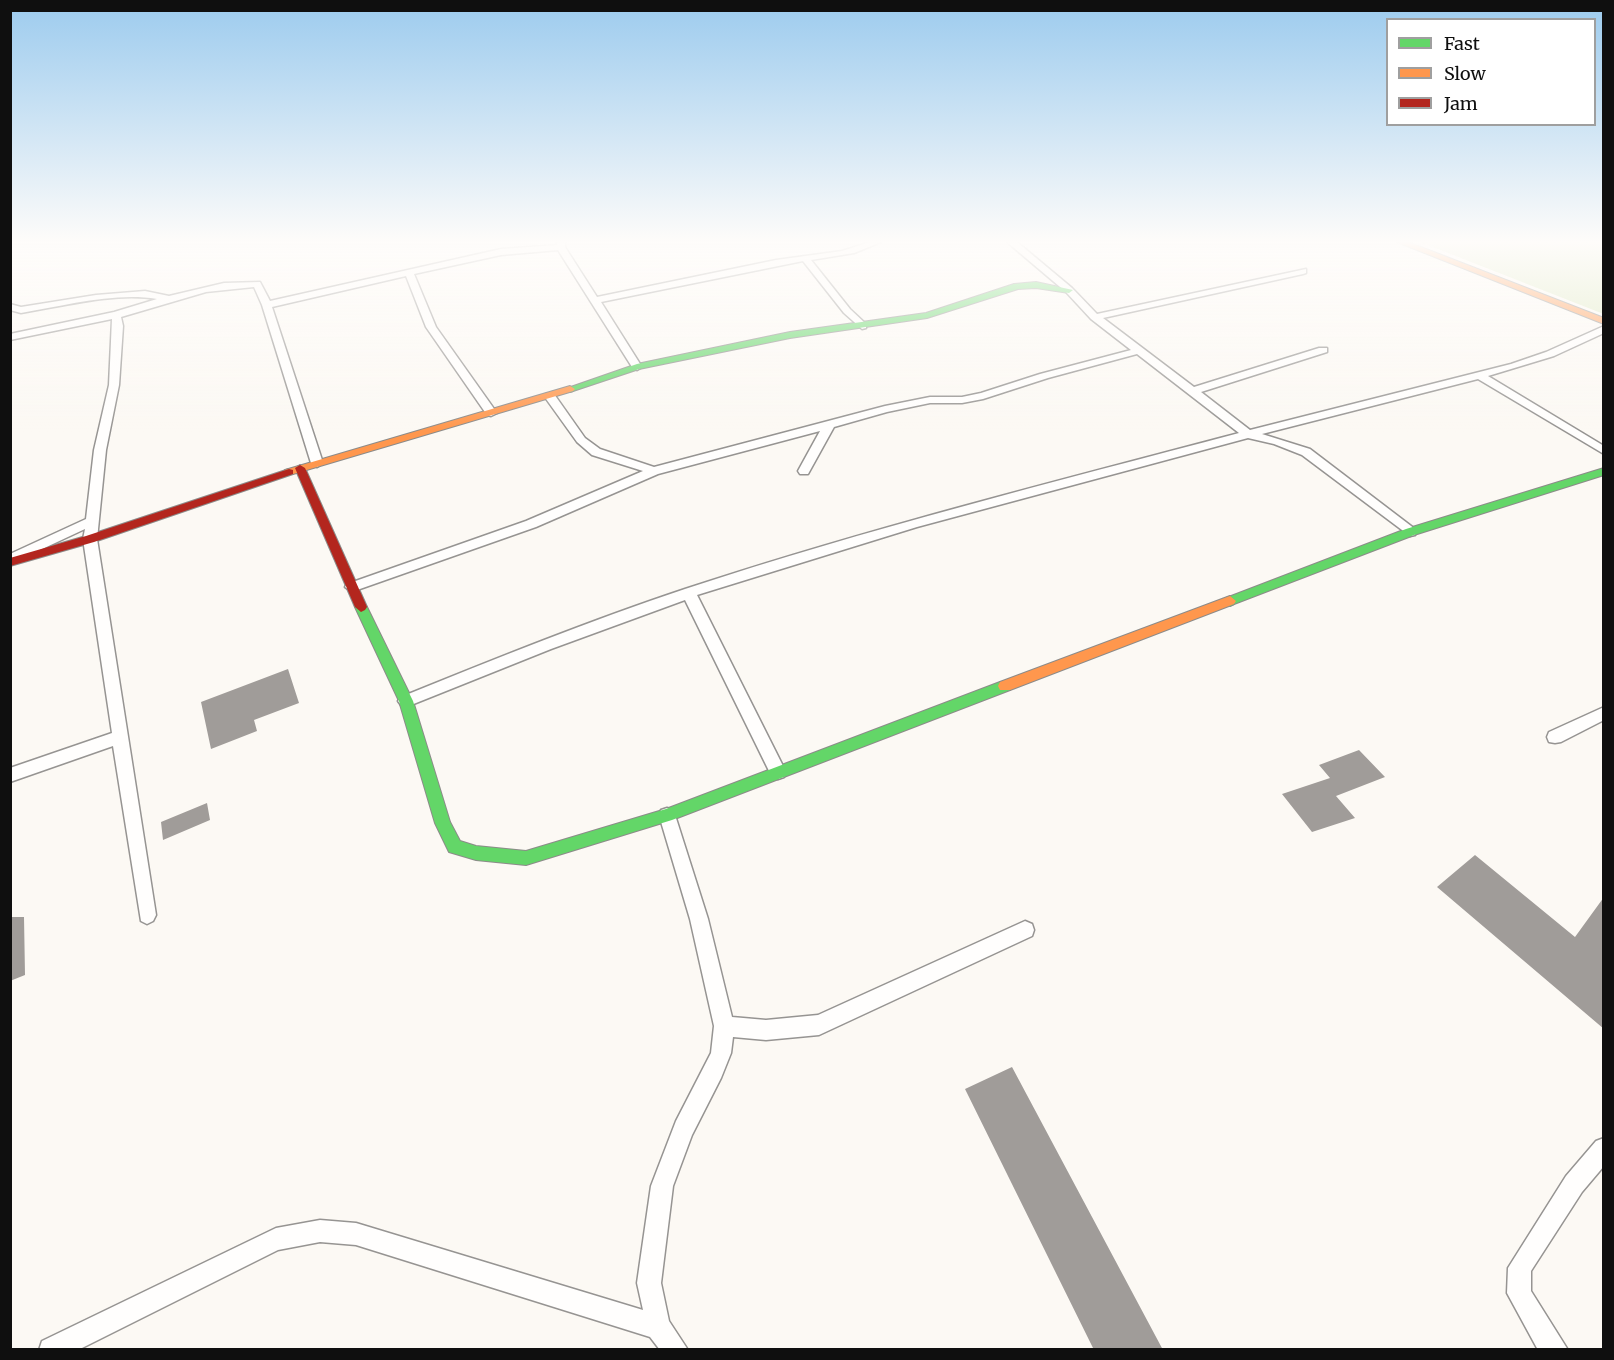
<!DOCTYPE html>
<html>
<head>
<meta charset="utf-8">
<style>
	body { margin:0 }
	#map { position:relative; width:1614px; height:1360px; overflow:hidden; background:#fcf9f4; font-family:Merriweather,serif }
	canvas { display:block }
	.frame { position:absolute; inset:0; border:12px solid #0f0f0f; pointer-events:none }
	.legend { position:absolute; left:1386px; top:18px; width:210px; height:108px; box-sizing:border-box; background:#fff; border:2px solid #9f9f9f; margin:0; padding:8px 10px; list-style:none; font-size:18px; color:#0f0f0f }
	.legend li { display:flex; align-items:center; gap:12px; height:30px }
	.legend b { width:30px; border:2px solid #9f9f9f }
</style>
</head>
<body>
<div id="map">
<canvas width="1614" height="1360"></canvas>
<div class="frame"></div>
<ul class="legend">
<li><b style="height:8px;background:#63d668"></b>Fast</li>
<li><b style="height:8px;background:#ff974d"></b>Slow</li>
<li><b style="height:8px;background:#b3261e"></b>Jam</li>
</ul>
</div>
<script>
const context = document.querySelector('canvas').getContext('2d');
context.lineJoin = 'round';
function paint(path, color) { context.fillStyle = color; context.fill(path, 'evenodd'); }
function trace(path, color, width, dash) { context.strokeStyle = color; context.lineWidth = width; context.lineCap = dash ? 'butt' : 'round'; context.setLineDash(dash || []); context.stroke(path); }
paint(new Path2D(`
	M 1420,242 L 1603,242 L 1603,314 L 1601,313 Z`), '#dce9c1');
paint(new Path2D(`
	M 288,669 L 299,703 L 254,720 L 257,731 L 211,749 L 201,702 Z
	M 1359,750 L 1385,777 L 1336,796 L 1355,818 L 1312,832 L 1282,794 L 1330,778 L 1319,765 Z
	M 207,803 L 210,820 L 163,840 L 161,822 Z
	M 1475,855 L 1575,937 L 1604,897 L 1604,1029 L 1437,887 Z
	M 10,917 L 24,917 L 25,975 L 10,981 Z
	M 1012,1067 L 1163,1350 L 1094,1350 L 965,1089 Z`), '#a09c99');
const street = new Path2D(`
	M 557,242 L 565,242 L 565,247 L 597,297 L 776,260 L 842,251 L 870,242 L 881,242 L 854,253 L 811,260 L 850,309 L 866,324 L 866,328 L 862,329 L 844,313 L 803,261 L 601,302 L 642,367 L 637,370 L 632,367 L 558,250 L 501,255 L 414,274 L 436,327 L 497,413 L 491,416 L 487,415 L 426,327 L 406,276 L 272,307 L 323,463 L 317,467 L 311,463 L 262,305 L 254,287 L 206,292 L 121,317 L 123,326 L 119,385 L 106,450 L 97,539 L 156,915 L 153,921 L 147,924 L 141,921 L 113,746 L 10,782 L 10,768 L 112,733 L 83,539 L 85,529 L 10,564 L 10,554 L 86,519 L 94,450 L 109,385 L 112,319 L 10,340 L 10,334 L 114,312 L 157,299 C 114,292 64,306 21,313 L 10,310 L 10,304 L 21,307 L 96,295 L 145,291 L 169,296 L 224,283 L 260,282 L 270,301 L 501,249 L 557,245 Z
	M 1007,242 L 1017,242 L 1072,288 L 1097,314 L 1306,269 L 1306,273 L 1303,274 L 1103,318 L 1194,387 L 1319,348 L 1327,348 L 1327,352 L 1201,392 L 1250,430 L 1511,364 L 1546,352 L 1604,326 L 1604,333 L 1554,356 L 1488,376 L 1604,446 L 1604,454 L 1478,379 L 1262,434 L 1310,449 L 1415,529 L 1416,532 L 1415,535 L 1410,536 L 1302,455 L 1274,444 L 1248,438 L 917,527 L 697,595 L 786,772 L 784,777 L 778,779 L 772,777 L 685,600 L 551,649 L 411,705 L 401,705 L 398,701 L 401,697 C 495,659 589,621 685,589 C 867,529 1054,482 1239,433 L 1137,354 L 1048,378 L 983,399 L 962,403 L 930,403 L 887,412 L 834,427 L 808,474 L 800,474 L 798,471 L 820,431 L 658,474 L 536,527 L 357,590 L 352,592 L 345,587 L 347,584 L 526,521 L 643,471 L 592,455 L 577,442 L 544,396 L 546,394 L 554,394 L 585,438 L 600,449 L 654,467 L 885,406 L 930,397 L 962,397 L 981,393 L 1040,374 L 1131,350 L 1091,319 L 1066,292 Z
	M 1604,707 L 1604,720 L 1561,742 L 1555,743 L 1549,742 L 1547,737 L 1549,732 Z
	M 667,808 L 673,810 L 675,815 L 708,919 L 732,1017 L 766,1020 L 818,1015 L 1025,921 L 1032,924 L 1034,930 L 1032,936 L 819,1035 L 766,1040 L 733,1037 L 731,1053 L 721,1078 L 692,1135 L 673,1186 L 661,1283 L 669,1321 L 688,1350 L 660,1350 L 650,1337 L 356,1245 L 320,1242 L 278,1250 L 78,1350 L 39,1350 L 42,1341 L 276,1228 L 320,1220 L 356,1223 L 643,1310 L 637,1283 L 651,1186 L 676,1121 L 711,1053 L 714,1026 L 690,919 L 659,815 L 661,810 Z
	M 1604,1138 L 1604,1166 L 1582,1192 L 1531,1271 L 1531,1291 L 1568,1350 L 1538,1350 L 1507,1293 L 1508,1268 L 1566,1176 L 1596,1141 Z`);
const fast = new Path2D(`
	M 1036,282 L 1073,290 L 1069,293 L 1036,288 L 1018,289 L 927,318 L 790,338 L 639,369 L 570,392 L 565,389 L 637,364 L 790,332 L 926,313 L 1014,284 Z
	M 1604,468 L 1604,475 L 1414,535 L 1234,604 L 1230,606 L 1224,601 L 1226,598 L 1406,529 Z
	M 361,602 L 367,607 L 413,701 L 450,822 L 460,841 L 476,846 L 526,851 L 666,809 L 1000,682 L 1010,682 L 1012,686 L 1010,690 L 672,820 L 526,865 L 476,860 L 449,852 L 435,823 L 399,701 L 355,607 Z`);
const slow = new Path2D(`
	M 1397,242 L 1408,242 L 1604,318 L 1604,324 Z
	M 570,386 L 575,389 L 573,391 L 293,474 L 285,474 L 284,472 L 285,470 Z
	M 1230,596 L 1236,601 L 1234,604 L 1010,690 L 1000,690 L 998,686 L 1000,682 Z`);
const jam = new Path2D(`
	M 300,465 L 305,468 L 367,607 L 365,610 L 361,612 L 355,607 L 295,468 Z
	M 289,469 L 293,470 L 293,474 L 94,542 L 10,566 L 10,558 L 86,536 Z`);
trace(street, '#969492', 3);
trace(fast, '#8c8b89', 2);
trace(slow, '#8c8b89', 2);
trace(jam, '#8c8b89', 2);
paint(street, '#fffefd');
paint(fast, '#63d668');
paint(slow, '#ff974d');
paint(jam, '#b3261e');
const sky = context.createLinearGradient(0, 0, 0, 432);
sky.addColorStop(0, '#9ccbee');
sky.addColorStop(0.56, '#fefcfa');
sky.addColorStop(1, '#fefcfa00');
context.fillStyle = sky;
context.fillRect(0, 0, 1614, 432);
</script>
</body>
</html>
